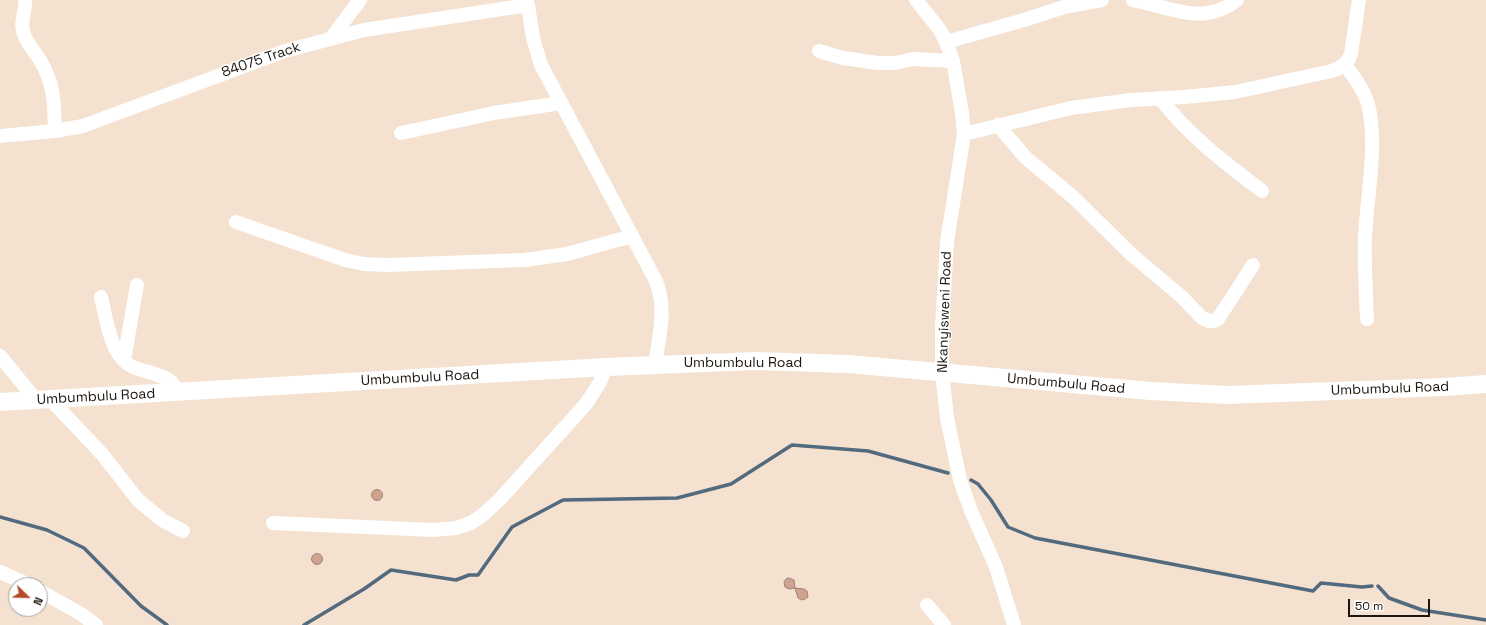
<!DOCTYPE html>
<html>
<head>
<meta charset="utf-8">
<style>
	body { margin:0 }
	#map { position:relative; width:1486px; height:625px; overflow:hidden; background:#f4e1d0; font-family:"Space Grotesk",sans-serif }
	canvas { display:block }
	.north { position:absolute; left:8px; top:577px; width:40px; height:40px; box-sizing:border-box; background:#fff; border:1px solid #a4a19f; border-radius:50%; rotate:113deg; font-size:11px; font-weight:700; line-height:16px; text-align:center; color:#1c150f }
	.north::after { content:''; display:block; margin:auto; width:14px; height:18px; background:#b34a29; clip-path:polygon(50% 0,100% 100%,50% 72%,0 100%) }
	.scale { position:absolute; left:1348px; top:599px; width:82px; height:18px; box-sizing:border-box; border:2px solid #1c150f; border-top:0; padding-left:5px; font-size:12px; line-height:14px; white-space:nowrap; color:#1c150f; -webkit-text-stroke:3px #fff; paint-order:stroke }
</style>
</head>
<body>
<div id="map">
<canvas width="1486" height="625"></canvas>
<div class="north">N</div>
<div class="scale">50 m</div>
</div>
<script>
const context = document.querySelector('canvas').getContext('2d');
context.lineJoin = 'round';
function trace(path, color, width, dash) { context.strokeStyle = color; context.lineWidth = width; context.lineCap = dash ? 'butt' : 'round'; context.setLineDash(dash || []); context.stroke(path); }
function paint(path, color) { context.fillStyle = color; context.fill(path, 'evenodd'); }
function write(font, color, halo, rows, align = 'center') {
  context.font = font + ' "Space Grotesk",sans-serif'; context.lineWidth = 3; context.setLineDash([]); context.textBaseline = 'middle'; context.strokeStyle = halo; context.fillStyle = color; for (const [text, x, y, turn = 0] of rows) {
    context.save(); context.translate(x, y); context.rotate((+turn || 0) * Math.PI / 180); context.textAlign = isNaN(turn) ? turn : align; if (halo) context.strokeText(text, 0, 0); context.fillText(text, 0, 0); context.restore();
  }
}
trace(new Path2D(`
	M 971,480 L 978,484 L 991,500 L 1008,527 L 1035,538 L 1313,591 L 1321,583 L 1362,587 L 1372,586
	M 0,517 L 47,530 L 84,548 L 141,606 L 167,625
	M 1378,586 L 1389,598 L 1422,610 L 1486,620
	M 304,625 L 364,589 L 391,570 L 456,580 L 469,575 L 478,575 L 512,527 L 563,500 L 677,498 L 731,484 L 792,445 L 868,451 L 948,473`), '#526a7e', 3.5);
const building = new Path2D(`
	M371.5 495a5.5 5.5 0 1 1 11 0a5.5 5.5 0 1 1-11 0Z
	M311.5 559a5.5 5.5 0 1 1 11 0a5.5 5.5 0 1 1-11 0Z
	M 789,578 L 794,580 L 795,588 L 804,589 L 807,591 L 808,597 L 805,599 L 802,600 L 798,598 L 795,588 L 789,589 L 785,587 L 784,582 L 786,579 Z`);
paint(building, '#d1a28d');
trace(building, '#9b857c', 1);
trace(new Path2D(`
	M 25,0 C 26,10 20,21 23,31 C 25,42 34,50 40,60 C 55,86 54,102 55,131
	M 916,0 L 940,30 L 946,42 L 953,61 L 962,113 L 964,134 L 947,242 L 942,326 L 942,372 L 947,418 L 960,480 L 971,511 L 996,567 L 1014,625
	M 1133,0 C 1171,7 1202,27 1237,0
	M 332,37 L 360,0
	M 946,42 L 1024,20 L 1064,7 L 1102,0
	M 819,51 L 843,58 L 878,63 L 895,63 L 913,59 L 953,61
	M 1345,65 C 1354,77 1364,90 1368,104 C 1378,145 1367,195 1365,237 C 1364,265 1366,292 1367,319
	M 1160,98 C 1188,135 1225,163 1262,191
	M 998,125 L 1025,157 L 1073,197 L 1132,255 L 1182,297 L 1202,318 L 1209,321 L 1214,321 L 1218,319 L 1253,265
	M 401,133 L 494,113 L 561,103
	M 964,134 L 1071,108 L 1131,100 L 1184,97 L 1235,92 L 1332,71 C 1342,67 1347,64 1351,54 L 1359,0
	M 0,136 L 55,131 L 83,126 L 285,51 L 364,30 L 528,5 L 533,38 L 541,65 L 656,281 C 667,309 659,336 655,365
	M 236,222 L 345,260 L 364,264 L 388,265 L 525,260 L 567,254 L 632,236
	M 101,297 C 106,317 110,352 128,364 C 141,374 176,373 176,392
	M 0,356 L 36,400
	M 124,360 L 137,285
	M 50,399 L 102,454 L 138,500 L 162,520 L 183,531
	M 273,523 L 433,530 L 456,528 L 471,523 L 484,514 L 500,499 L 586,404 L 600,382 L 606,367
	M 0,572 L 29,585
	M 40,591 L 81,614 L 96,625
	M 927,605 L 944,625`), '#fff', 14);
trace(new Path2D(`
	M 0,402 L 606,367 L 756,361 L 848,364 L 1151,391 L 1227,395 L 1444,387 L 1486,384`), '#fff', 18);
write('14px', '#1c150f', '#fff', [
	["84075 Track",261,60,-19],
	["Nkanyisweni Road",945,312,-88],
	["Umbumbulu Road",743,363],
	["Umbumbulu Road",420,378,-3],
	["Umbumbulu Road",1066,384,5],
	["Umbumbulu Road",1390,389,-2],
	["Umbumbulu Road",96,397,-3]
]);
</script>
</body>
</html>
